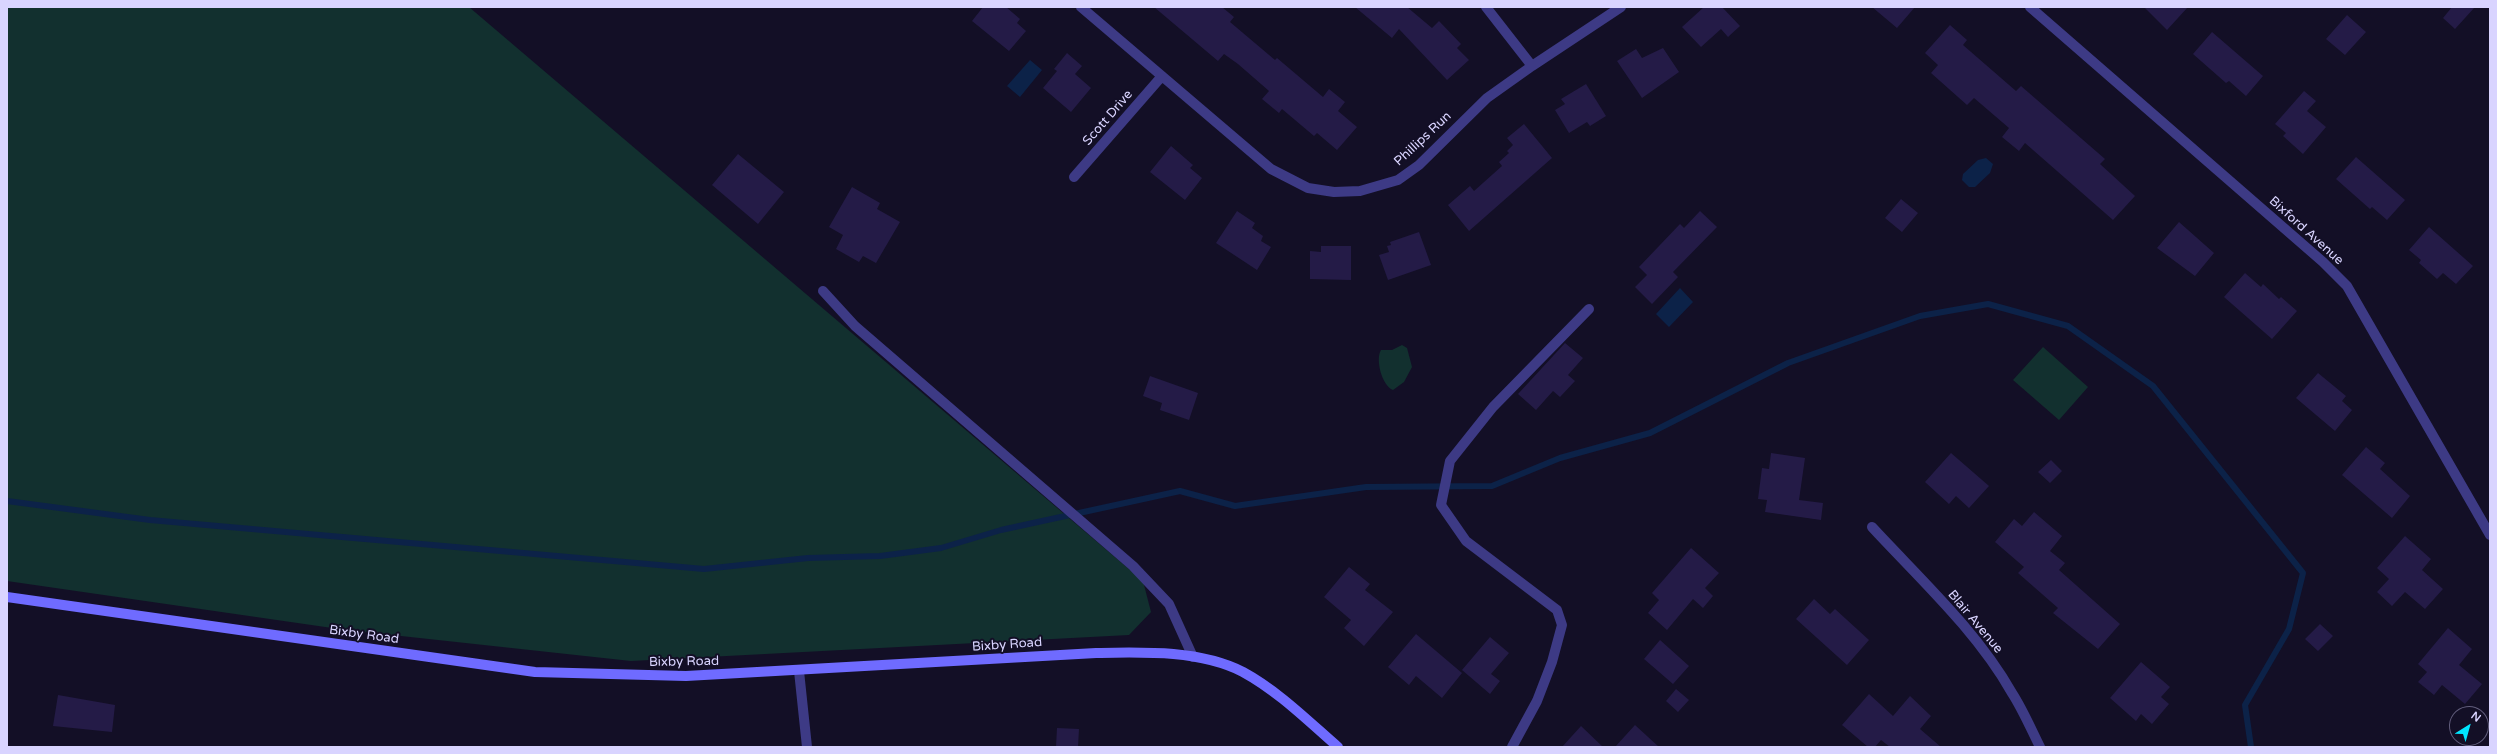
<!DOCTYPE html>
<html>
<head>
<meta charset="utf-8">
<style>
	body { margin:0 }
	#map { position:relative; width:2497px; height:754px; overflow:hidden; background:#130f26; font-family:"Varela Round",sans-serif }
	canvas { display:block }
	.frame { position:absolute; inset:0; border:8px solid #d9d4ff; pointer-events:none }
	.north { position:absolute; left:2449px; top:706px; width:40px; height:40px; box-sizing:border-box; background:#130f26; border:1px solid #625e7d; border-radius:50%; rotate:37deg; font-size:11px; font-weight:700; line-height:16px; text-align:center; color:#d9d4ff }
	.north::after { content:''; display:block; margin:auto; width:14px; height:18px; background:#00e5ff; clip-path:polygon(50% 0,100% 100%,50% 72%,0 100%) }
</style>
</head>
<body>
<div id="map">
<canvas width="2497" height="754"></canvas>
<div class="frame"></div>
<div class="north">N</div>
</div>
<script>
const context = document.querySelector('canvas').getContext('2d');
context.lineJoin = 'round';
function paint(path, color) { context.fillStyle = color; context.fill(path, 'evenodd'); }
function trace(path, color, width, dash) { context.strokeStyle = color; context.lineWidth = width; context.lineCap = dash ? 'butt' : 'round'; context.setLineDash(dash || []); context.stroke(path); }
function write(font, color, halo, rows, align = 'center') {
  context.font = font + ' "Varela Round",sans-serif'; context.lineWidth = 4; context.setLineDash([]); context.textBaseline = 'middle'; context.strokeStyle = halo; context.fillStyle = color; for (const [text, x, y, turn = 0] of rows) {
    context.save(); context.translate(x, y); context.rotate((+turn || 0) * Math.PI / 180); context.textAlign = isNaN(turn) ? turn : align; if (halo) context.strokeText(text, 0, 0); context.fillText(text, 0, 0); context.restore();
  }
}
paint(new Path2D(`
	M 7,7 L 469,7 L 1143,581 L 1151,612 L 1129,635 L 631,661 L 346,630 L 7,581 Z
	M 1402,345 L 1407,348 L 1412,367 L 1404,382 L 1393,390 C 1382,386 1375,359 1381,350 L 1392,350 Z
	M 2043,347 L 2088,387 L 2059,420 L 2013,380 Z`), '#12302f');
paint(new Path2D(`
	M 1030,60 L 1042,70 L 1020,97 L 1007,86 Z
	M 1986,158 L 1993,164 L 1990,173 L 1975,187 L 1969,187 L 1962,180 L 1963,174 L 1978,160 Z
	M 1680,288 L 1693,302 L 1669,327 L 1656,314 Z`), '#0c2248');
trace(new Path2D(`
	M 7,501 L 150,520 L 704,569 L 808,558 L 880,556 L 941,548 L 1001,530 L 1180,491 L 1235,506 L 1366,487 L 1492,486 L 1560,458 L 1650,433 L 1788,363 L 1920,316 L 1988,304 L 2068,326 L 2153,386 L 2303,573 L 2289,629 L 2245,705 L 2251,747`), '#0c2248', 6);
paint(new Path2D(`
	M 983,7 L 1006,7 L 1020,19 L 1017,23 L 1026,31 L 1009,51 L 972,21 Z
	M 1154,7 L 1222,7 L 1234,17 L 1230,22 L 1275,60 L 1277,58 L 1323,97 L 1329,89 L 1345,102 L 1338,111 L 1357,127 L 1337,150 L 1317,133 L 1314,136 L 1282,109 L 1279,113 L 1262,99 L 1269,91 L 1238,64 L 1224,54 L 1218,61 Z
	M 1355,7 L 1407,7 L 1432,28 L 1439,21 L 1461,44 L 1457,48 L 1469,60 L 1447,80 L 1399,29 L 1392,38 Z
	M 1704,7 L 1722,7 L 1740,26 L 1728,37 L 1721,29 L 1701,47 L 1682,27 Z
	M 1872,7 L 1915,7 L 1897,28 Z
	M 2144,7 L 2188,7 L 2167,30 Z
	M 2452,7 L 2475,7 L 2455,29 L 2443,18 Z
	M 2347,15 L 2366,32 L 2345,55 L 2326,39 Z
	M 1950,25 L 1967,40 L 1963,45 L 2016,91 L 2021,86 L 2105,159 L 2100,164 L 2135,196 L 2113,220 L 2025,143 L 2019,151 L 2002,137 L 2009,128 L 1974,98 L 1967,105 L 1931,73 L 1938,65 L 1925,53 Z
	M 2212,32 L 2263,76 L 2246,96 L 2229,81 L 2226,83 L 2193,54 Z
	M 1663,48 L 1679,72 L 1642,98 L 1617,61 L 1636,49 L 1642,58 Z
	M 1067,53 L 1082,66 L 1075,74 L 1091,88 L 1071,112 L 1043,88 L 1057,71 L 1054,69 Z
	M 1586,84 L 1606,116 L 1590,126 L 1587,122 L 1569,133 L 1555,110 L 1565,104 L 1561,99 Z
	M 2304,91 L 2316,101 L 2307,111 L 2326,127 L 2303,154 L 2283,136 L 2286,133 L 2275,124 Z
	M 1524,124 L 1552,158 L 1469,231 L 1448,205 L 1470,186 L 1474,191 L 1502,166 L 1499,162 L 1509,153 L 1507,151 L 1513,145 L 1507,138 Z
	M 1171,146 L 1193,165 L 1190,168 L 1202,178 L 1185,200 L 1150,172 Z
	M 738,154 L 784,192 L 758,224 L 712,185 Z
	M 2356,157 L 2405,200 L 2387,220 L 2372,207 L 2370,209 L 2336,179 Z
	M 852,187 L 880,203 L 877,209 L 900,222 L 876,263 L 863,256 L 859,262 L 836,249 L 843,235 L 829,227 Z
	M 1901,199 L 1918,213 L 1902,232 L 1885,218 Z
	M 1237,211 L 1255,223 L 1252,228 L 1263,236 L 1261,241 L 1271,247 L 1257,270 L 1216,243 Z
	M 1700,211 L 1717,227 L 1673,272 L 1678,277 L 1652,304 L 1635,287 L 1647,275 L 1639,267 L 1680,224 L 1684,228 Z
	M 2179,222 L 2214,253 L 2195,276 L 2157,248 Z
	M 2429,227 L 2473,266 L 2456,284 L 2443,273 L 2437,279 L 2419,263 L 2421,260 L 2409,250 Z
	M 1419,232 L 1431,265 L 1388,280 L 1379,255 L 1389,252 L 1387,246 L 1391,245 L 1390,242 Z
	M 1321,246 L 1351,246 L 1351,280 L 1310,279 L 1310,251 L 1321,252 Z
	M 2245,273 L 2261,287 L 2263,284 L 2279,299 L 2281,297 L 2297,311 L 2272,339 L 2224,297 Z
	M 1565,343 L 1583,358 L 1568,375 L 1575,381 L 1560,397 L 1553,391 L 1536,410 L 1518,394 Z
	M 2318,373 L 2346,396 L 2342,401 L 2352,410 L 2335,431 L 2296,398 Z
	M 1150,376 L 1198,393 L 1189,420 L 1160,410 L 1162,403 L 1143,396 Z
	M 2366,447 L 2385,463 L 2380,469 L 2410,496 L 2392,518 L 2342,475 Z
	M 1771,453 L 1805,458 L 1799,500 L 1823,503 L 1821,520 L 1765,512 L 1767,500 L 1758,499 L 1762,468 L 1769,469 Z
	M 1951,453 L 1989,486 L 1969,508 L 1956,496 L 1949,504 L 1925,482 Z
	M 2051,460 L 2062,471 L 2050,483 L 2038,472 Z
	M 2034,512 L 2062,536 L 2050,551 L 2065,563 L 2059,570 L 2120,624 L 2098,649 L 2053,613 L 2058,608 L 2018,573 L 2024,567 L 1995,542 L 2014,519 L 2022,526 Z
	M 2405,536 L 2431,559 L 2422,570 L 2443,589 L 2425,609 L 2405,592 L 2392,606 L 2377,592 L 2389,579 L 2377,568 Z
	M 1691,548 L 1719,573 L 1705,588 L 1713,596 L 1703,608 L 1693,599 L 1667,630 L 1648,613 L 1659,600 L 1652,593 Z
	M 1349,567 L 1370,584 L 1365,590 L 1393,612 L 1364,646 L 1344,628 L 1351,620 L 1324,597 Z
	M 1814,599 L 1830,614 L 1835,609 L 1869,640 L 1847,665 L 1796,619 Z
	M 2320,624 L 2333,636 L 2318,651 L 2305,639 Z
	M 2448,628 L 2472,649 L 2459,665 L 2482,684 L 2465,704 L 2442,685 L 2434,695 L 2418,682 L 2427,672 L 2418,664 Z
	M 1416,634 L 1462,673 L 1442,698 L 1416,676 L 1409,685 L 1388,667 Z
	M 1490,637 L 1509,653 L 1491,674 L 1500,681 L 1490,694 L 1462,670 Z
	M 1660,640 L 1689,666 L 1673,684 L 1644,659 Z
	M 2141,662 L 2170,687 L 2161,697 L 2169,704 L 2152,724 L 2141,714 L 2136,721 L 2110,698 Z
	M 1676,689 L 1689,700 L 1678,712 L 1666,701 Z
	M 1869,694 L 1893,716 L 1910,696 L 1931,716 L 1920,729 L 1941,747 L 1890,747 L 1881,740 L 1875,747 L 1868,747 L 1842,725 Z
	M 58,695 L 115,705 L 112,732 L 53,726 Z
	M 1635,725 L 1659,747 L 1615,747 Z
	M 1581,726 L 1603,747 L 1562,747 Z
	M 1057,728 L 1079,729 L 1078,747 L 1056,747 Z`), '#241b47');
trace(new Path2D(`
	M 823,291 L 855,326 L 1133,566 L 1169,604 L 1193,657
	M 1512,747 L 1537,701 L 1552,662 L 1562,625 L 1557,610 L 1466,541 L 1441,505 L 1450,461 L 1493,407 L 1589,309`), '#3d3a85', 10);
trace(new Path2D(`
	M 1081,7 L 1271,169 L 1308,188 L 1334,192 L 1360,191 L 1398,180 L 1419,165 L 1487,98 L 1532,66 L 1621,7
	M 1486,7 L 1532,66
	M 2030,7 L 2323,262 L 2347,286 L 2490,535
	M 1074,177 L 1162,76
	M 1872,527 C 1920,579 1977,631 2012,693 C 2023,710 2031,729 2040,747
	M 799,671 L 807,747`), '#3d3a85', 10);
trace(new Path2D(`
	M 7,597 L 535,672 L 686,676 L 1096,653 C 1143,652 1200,650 1243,672 C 1278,691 1308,721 1338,747`), '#6f6bff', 10);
write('13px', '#d9d4ff', '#130f26', [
	["Scott Drive",1108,118,-49],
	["Phillips Run",1423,139,-43],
	["Bixford Avenue",2306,231,42],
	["Blair Avenue",1975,622,50],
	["Bixby Road",364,635,8],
	["Bixby Road",1007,645,-4],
	["Bixby Road",684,662,-1]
]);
</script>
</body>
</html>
